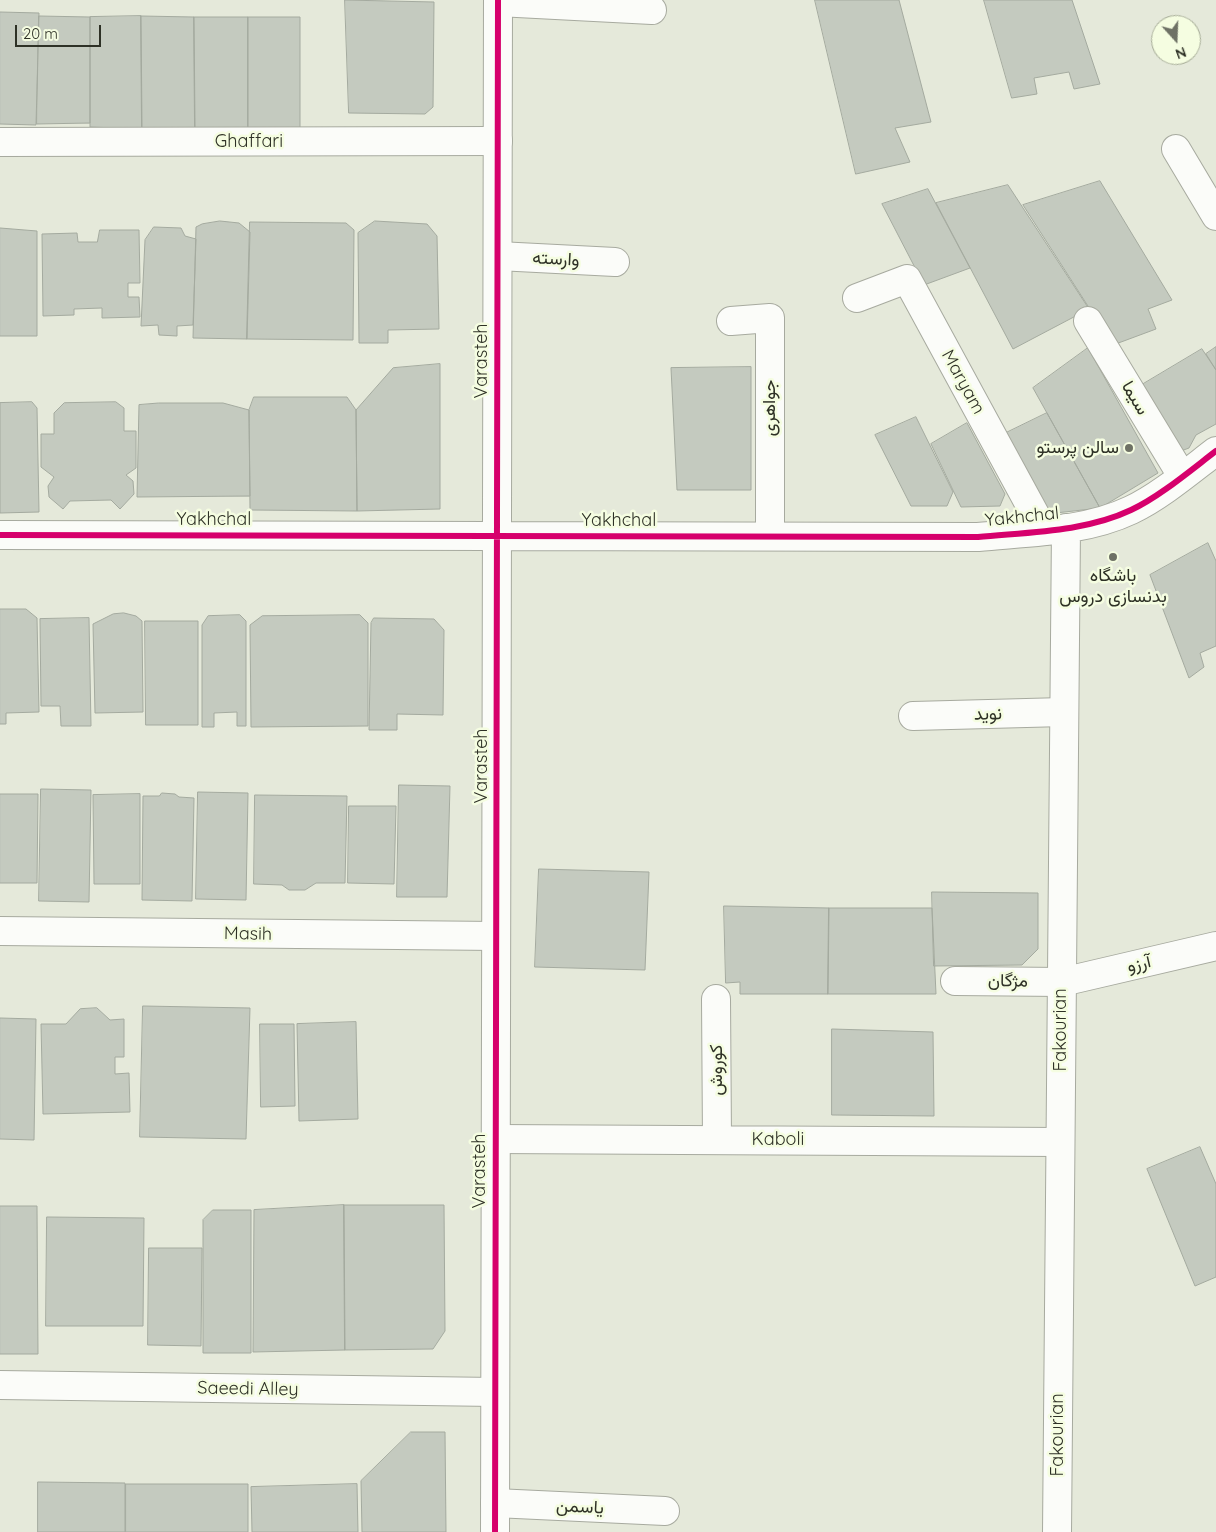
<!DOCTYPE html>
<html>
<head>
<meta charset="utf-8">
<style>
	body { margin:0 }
	#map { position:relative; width:1216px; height:1532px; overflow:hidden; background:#e5e9da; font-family:Quicksand,sans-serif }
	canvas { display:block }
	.north { position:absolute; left:1151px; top:15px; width:50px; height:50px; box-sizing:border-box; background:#f5fde1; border:1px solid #a5ab96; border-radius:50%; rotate:160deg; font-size:14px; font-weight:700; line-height:20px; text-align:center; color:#2e3126 }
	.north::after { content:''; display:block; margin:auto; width:18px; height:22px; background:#6e7165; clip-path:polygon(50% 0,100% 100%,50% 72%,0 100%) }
	.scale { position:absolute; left:15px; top:25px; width:86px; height:22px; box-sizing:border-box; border:2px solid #2e3126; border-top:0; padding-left:6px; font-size:15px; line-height:18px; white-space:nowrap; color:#2e3126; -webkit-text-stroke:4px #f5fde1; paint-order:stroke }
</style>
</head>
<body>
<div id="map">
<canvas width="1216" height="1532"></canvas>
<div class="north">N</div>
<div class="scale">20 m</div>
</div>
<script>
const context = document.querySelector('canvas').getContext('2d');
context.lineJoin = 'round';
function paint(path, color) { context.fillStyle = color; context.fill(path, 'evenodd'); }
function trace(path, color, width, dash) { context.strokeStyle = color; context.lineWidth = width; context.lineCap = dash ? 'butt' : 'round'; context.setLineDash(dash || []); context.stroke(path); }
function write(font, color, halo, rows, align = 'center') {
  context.font = font + ' Quicksand,Vazirmatn,sans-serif'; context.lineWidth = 5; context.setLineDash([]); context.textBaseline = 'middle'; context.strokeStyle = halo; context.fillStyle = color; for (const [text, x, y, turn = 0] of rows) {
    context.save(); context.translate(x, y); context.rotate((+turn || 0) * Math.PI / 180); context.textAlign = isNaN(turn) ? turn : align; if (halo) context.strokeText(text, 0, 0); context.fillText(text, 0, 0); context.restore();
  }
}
const building = new Path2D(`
	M 345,0 L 434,2 L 433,107 L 425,114 L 349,113 Z
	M 815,0 L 899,0 L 931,122 L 895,128 L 910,162 L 856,174 Z
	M 984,0 L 1072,0 L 1100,84 L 1074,89 L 1069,72 L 1034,78 L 1037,94 L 1012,98 Z
	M 0,12 L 39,13 L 36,125 L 0,124 Z
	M 39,16 L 90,17 L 90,123 L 37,124 Z
	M 141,16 L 194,17 L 195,128 L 142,129 Z
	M 141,16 L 142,129 L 90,127 L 90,17 Z
	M 194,17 L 248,17 L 248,128 L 195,128 Z
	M 248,17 L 300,17 L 300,128 L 248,128 Z
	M 1100,181 L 1172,300 L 1148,309 L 1156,329 L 1113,345 L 1023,205 Z
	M 1008,185 L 1089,309 L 1013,349 L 936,203 Z
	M 928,189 L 970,268 L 924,285 L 882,204 Z
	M 220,221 L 239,223 L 250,232 L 247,339 L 193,338 L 196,227 L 202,224 Z
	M 375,221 L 427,224 L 437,236 L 439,329 L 388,330 L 388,343 L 359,343 L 358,233 Z
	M 250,222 L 346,223 L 354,230 L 353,340 L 247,339 Z
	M 154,227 L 181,228 L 185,236 L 196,239 L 193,325 L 177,326 L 177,336 L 159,335 L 158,325 L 141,326 L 145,240 Z
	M 0,228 L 37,231 L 37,336 L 0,336 Z
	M 100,230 L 139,230 L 140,283 L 128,283 L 128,297 L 139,297 L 140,317 L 102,318 L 102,308 L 74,309 L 74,315 L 43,316 L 42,234 L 77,233 L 78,242 L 97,242 Z
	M 1216,347 L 1216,370 L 1206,354 Z
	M 1088,348 L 1158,473 L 1100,508 L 1033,388 Z
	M 1202,349 L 1216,370 L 1216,424 L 1196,435 L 1189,448 L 1181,451 L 1140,386 Z
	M 440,364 L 440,509 L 357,511 L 356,410 L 393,368 Z
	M 751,367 L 751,490 L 677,490 L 671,368 Z
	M 254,397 L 347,397 L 356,410 L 357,511 L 250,510 L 249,410 Z
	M 32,402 L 37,408 L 39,512 L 0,513 L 0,403 Z
	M 116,402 L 124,408 L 124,431 L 136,431 L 136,468 L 126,475 L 133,481 L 134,494 L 120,509 L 111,500 L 70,501 L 63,509 L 49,497 L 48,486 L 54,477 L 41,467 L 41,434 L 54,434 L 54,413 L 64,403 Z
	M 159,403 L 223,403 L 249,410 L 250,496 L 137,497 L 139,405 Z
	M 1047,413 L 1100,508 L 1047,514 L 1006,433 Z
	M 916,417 L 953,492 L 947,506 L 911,506 L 875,435 Z
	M 967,423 L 1005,494 L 1000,506 L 961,507 L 931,444 Z
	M 1208,543 L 1216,561 L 1216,646 L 1200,653 L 1204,667 L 1189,678 L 1150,575 Z
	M 0,609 L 26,609 L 37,618 L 39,712 L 6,713 L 6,724 L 0,724 Z
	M 124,613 L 136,616 L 142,621 L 143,712 L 95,713 L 93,624 L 113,614 Z
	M 240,615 L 246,621 L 246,726 L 237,726 L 237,712 L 214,713 L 214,727 L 202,727 L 202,625 L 208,616 Z
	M 360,615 L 368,623 L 368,726 L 251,727 L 250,625 L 262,616 Z
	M 89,618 L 91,726 L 61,726 L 60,706 L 41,706 L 40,619 Z
	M 374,618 L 434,619 L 444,630 L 443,715 L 397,714 L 397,730 L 369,730 L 371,623 Z
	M 145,621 L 198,621 L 198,725 L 146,725 Z
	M 399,785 L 450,786 L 447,897 L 397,897 Z
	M 41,789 L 91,790 L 89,902 L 39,901 Z
	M 198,792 L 248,793 L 246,900 L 196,899 Z
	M 162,793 L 175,794 L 179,797 L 194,798 L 192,901 L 142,900 L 143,796 L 159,796 Z
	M 0,794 L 38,794 L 37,883 L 0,883 Z
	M 140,794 L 140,884 L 94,884 L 93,795 Z
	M 255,795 L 347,796 L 345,883 L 316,883 L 305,890 L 289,890 L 282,885 L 254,884 Z
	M 349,806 L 396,806 L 394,884 L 348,883 Z
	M 539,869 L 649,872 L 645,970 L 535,967 Z
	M 932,892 L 1038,893 L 1038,949 L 1022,965 L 934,966 Z
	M 724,906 L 829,908 L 828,994 L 740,994 L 740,982 L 726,983 Z
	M 829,908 L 932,908 L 936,994 L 828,994 Z
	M 143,1006 L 250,1008 L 246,1139 L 140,1137 Z
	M 97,1008 L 110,1020 L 124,1019 L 124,1057 L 115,1057 L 115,1074 L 129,1073 L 130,1112 L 43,1114 L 41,1024 L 66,1024 L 80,1009 Z
	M 0,1018 L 36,1019 L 34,1140 L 0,1139 Z
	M 356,1022 L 358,1119 L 299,1121 L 297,1024 Z
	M 260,1024 L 294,1024 L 295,1106 L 261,1107 Z
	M 832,1029 L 933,1032 L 934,1116 L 832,1115 Z
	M 1200,1147 L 1216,1184 L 1216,1277 L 1195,1286 L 1147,1169 Z
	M 344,1205 L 444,1205 L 445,1331 L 433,1349 L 345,1350 Z
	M 344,1205 L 345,1350 L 253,1352 L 254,1210 Z
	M 0,1206 L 37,1206 L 38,1354 L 0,1354 Z
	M 213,1210 L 251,1210 L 251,1353 L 203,1353 L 203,1220 Z
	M 47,1217 L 144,1218 L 143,1326 L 46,1326 Z
	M 149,1248 L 202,1248 L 201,1346 L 148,1345 Z
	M 411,1432 L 445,1432 L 446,1532 L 362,1532 L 361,1481 Z
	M 38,1482 L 125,1483 L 125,1532 L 38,1532 Z
	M 126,1484 L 248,1484 L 248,1532 L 126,1532 Z
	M 357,1484 L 358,1532 L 252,1532 L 251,1487 Z`);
paint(building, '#c4cabf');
trace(building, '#a4aa9f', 1);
const minor = new Path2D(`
	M 498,2 L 652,10
	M 0,142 L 498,141
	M 1176,149 L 1216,216
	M 498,256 L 615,262
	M 857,298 L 907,279 L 1044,531
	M 731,321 L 770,318 L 770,536
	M 1088,321 L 1182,476
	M 913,716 L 1064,712
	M 0,931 L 496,936
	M 955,981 L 1062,982 L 1216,946
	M 716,999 L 717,1140
	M 495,1139 L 1060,1142
	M 0,1385 L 495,1392
	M 495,1503 L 665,1511`);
const tertiary = new Path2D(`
	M 0,535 L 978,537 C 1029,532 1085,532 1131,510 C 1159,497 1191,470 1216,451
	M 495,1532 L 498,0
	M 1057,1532 L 1066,528`);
trace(minor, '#a7aa9f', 30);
trace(tertiary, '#a7aa9f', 30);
trace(minor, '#fbfcf9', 28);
trace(tertiary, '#fbfcf9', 28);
trace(new Path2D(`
	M 0,535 L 978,537 C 1029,532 1085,532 1131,510 C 1159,497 1191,470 1216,451
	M 495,1532 L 498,0`), '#d6006c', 6);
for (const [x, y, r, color] of [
	[1129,448,5,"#6e7165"],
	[1113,557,5,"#6e7165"]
]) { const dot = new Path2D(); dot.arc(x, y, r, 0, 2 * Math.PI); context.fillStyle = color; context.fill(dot); trace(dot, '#f5fde1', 2); }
write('18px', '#2e3126', '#f5fde1', [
	["Ghaffari",249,142],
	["وارسته",556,259,3],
	["Varasteh",482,361,-90],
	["Maryam",963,382,61],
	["سیما",1135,398,59],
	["جواهری",770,408,-90],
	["Yakhchal",1022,517,-6],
	["Yakhchal",214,520],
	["Yakhchal",619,521],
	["نوید",988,714,-1],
	["Varasteh",482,766,-90],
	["Masih",248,934,1],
	["آرزو",1139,964,-13],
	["مژگان",1008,981,1],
	["Fakourian",1061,1030,-90],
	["کوروش",717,1070,-90],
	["Kaboli",778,1140],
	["Varasteh",480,1171,-90],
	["Saeedi Alley",248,1389,1],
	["Fakourian",1058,1435,-90],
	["یاسمن",580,1507,3]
]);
write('18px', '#2e3126', '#f5fde1', [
	["سالن پرستو",1119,448],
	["باشگاه",1113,576,"center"],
	["بدنسازی دروس",1113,597,"center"]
], 'right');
</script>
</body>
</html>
